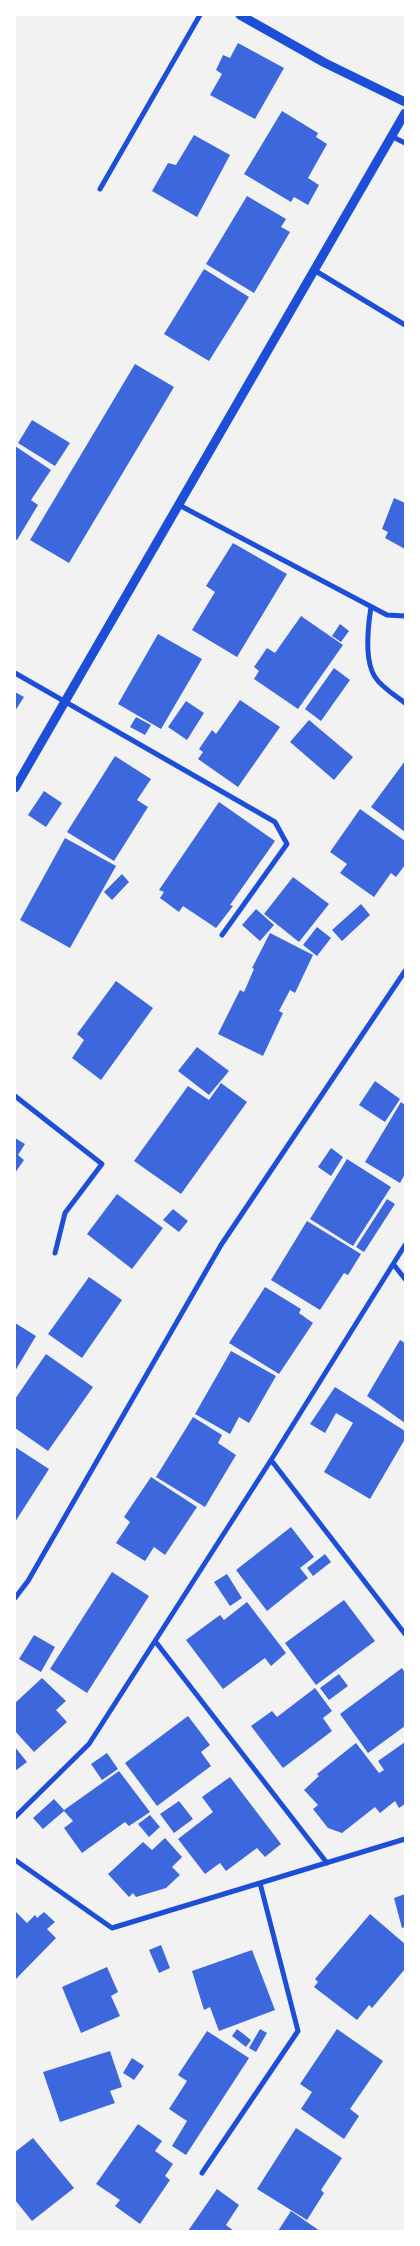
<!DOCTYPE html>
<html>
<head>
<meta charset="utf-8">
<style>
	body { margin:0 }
	#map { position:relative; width:420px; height:2246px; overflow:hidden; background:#f2f2f2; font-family:Lato,sans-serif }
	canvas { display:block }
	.frame { position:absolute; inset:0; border:16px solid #fff; pointer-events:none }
</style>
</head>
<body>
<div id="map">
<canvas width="420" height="2246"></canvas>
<div class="frame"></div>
</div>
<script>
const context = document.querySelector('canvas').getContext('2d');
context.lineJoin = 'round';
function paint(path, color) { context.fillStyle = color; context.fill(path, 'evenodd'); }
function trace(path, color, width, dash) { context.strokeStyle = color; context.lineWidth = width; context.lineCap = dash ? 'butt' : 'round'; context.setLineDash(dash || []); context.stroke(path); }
paint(new Path2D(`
	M 238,43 L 284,68 L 255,119 L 210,95 L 222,74 L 216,70 L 223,55 L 230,58 Z
	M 282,111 L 318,133 L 316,137 L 327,144 L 308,178 L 319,185 L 308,205 L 294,197 L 291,202 L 244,174 Z
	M 194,135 L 230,155 L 197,217 L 152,191 L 168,163 L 176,165 Z
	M 247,196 L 286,219 L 281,227 L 290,232 L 254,293 L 206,264 Z
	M 204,269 L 249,297 L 209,361 L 164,334 Z
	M 135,364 L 174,387 L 69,563 L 30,540 Z
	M 32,420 L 70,443 L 55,466 L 18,443 Z
	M 15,446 L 51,470 L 31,500 L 38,505 L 17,540 L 15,539 Z
	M 394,498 L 405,503 L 405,549 L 385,538 L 388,532 L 382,529 Z
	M 233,543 L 287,574 L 237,657 L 192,630 L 215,592 L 206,586 Z
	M 301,616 L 343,645 L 298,709 L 254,679 L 259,671 L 254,667 L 267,648 L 275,653 Z
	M 340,624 L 349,631 L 341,642 L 332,636 Z
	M 158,634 L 202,659 L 161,729 L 118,704 Z
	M 334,668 L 350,680 L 321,721 L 305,709 Z
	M 15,692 L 24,697 L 15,711 Z
	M 240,700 L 280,727 L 238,787 L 198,759 L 203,752 L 199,749 L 212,730 L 216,734 Z
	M 186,701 L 204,713 L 187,740 L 168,727 Z
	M 136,717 L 151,725 L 145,735 L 130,727 Z
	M 309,720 L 353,757 L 334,780 L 290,742 Z
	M 115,756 L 151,779 L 137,800 L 148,807 L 114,861 L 67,832 Z
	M 405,761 L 405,832 L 371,807 Z
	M 44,791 L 62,803 L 46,827 L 28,815 Z
	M 219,802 L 275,841 L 230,905 L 233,906 L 216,928 L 183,906 L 179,912 L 160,898 L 164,892 L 159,890 Z
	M 360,809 L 405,841 L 405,865 L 396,877 L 391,873 L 374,897 L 340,873 L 347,864 L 330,852 Z
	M 65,838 L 116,866 L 70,948 L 20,920 Z
	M 122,874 L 129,882 L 112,900 L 104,892 Z
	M 293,877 L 329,904 L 299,942 L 264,914 Z
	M 361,904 L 370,915 L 342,941 L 332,930 Z
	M 256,909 L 274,925 L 260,941 L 242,925 Z
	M 317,927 L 331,938 L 317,956 L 303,945 Z
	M 270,933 L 313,955 L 295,993 L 290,990 L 279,1011 L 283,1013 L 263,1056 L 218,1034 L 240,990 L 244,992 L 254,969 L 252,968 Z
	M 116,981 L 153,1008 L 101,1080 L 72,1058 L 84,1040 L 77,1034 Z
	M 197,1047 L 229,1071 L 209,1095 L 178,1071 Z
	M 375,1081 L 400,1099 L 385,1122 L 359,1105 Z
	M 221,1083 L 247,1102 L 181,1194 L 134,1161 L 188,1086 L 209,1100 Z
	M 401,1102 L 405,1105 L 405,1174 L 400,1183 L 365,1162 Z
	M 15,1138 L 25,1144 L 18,1155 L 24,1160 L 15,1173 Z
	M 331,1148 L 343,1157 L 331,1176 L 318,1167 Z
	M 347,1159 L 391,1187 L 353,1246 L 310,1219 Z
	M 117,1194 L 163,1228 L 132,1269 L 87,1234 Z
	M 387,1199 L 395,1204 L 364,1252 L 356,1247 Z
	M 173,1209 L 188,1221 L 179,1232 L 163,1220 Z
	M 307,1221 L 361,1254 L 348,1275 L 344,1273 L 320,1310 L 271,1280 Z
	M 89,1277 L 122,1300 L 82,1358 L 48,1334 Z
	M 265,1287 L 301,1309 L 299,1313 L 313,1323 L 279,1374 L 229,1343 Z
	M 15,1323 L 36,1336 L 15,1371 Z
	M 400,1340 L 405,1343 L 405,1423 L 367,1396 Z
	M 231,1351 L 276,1376 L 249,1423 L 239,1417 L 230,1434 L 195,1414 Z
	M 46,1354 L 93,1387 L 48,1451 L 15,1428 L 15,1399 Z
	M 335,1387 L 405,1431 L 405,1439 L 370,1499 L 324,1472 L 353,1423 L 336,1413 L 325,1433 L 310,1424 Z
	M 193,1417 L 222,1435 L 218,1443 L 236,1455 L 205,1507 L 156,1477 Z
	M 15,1447 L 49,1469 L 15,1522 Z
	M 151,1477 L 197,1507 L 165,1555 L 154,1547 L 145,1561 L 116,1543 L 130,1522 L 124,1517 Z
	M 291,1527 L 314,1557 L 300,1568 L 308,1578 L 267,1611 L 236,1570 Z
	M 325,1554 L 331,1562 L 313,1576 L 307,1568 Z
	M 112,1572 L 149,1596 L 87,1693 L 50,1669 Z
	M 227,1574 L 242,1598 L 230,1606 L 214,1582 Z
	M 344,1600 L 375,1641 L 316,1685 L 285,1643 Z
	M 247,1602 L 286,1653 L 271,1666 L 265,1658 L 223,1689 L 186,1640 L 220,1615 L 224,1620 Z
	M 34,1635 L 55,1647 L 41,1672 L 19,1659 Z
	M 402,1668 L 405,1673 L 405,1726 L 368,1753 L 340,1714 Z
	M 339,1674 L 348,1686 L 329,1700 L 320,1688 Z
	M 42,1678 L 66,1701 L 56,1710 L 67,1722 L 34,1752 L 15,1731 L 15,1703 Z
	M 315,1688 L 332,1711 L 323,1718 L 332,1731 L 283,1768 L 251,1726 L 272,1711 L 277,1717 Z
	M 188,1716 L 210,1745 L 201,1752 L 211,1766 L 157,1806 L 125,1763 Z
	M 405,1742 L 405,1804 L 399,1808 L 395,1801 L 380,1813 L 375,1807 L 342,1833 L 328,1828 L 313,1809 L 318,1805 L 304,1790 L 319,1776 L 317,1774 L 356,1743 L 379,1773 L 384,1770 L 378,1761 Z
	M 15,1747 L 27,1762 L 15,1771 Z
	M 107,1753 L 118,1769 L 102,1780 L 91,1764 Z
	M 119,1771 L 150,1812 L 129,1826 L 125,1822 L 82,1853 L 64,1828 L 73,1821 L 64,1811 L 43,1829 L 33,1818 L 54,1799 L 64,1810 Z
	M 230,1777 L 281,1844 L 265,1857 L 257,1848 L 226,1871 L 220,1863 L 205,1874 L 178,1839 L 213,1812 L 202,1797 Z
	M 179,1801 L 193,1819 L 174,1833 L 160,1814 Z
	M 150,1815 L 160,1827 L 149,1837 L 138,1824 Z
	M 165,1838 L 182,1857 L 172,1867 L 180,1875 L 166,1888 L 136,1897 L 133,1893 L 129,1897 L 108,1874 L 143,1842 L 152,1850 Z
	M 405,1894 L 405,1927 L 402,1928 L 394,1898 Z
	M 15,1911 L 27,1923 L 35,1915 L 37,1918 L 44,1912 L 55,1922 L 47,1929 L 56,1938 L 15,1980 Z
	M 370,1914 L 405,1944 L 405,1969 L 372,2008 L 369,2005 L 357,2020 L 314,1987 L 318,1982 L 315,1979 Z
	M 161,1945 L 170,1968 L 159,1973 L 149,1950 Z
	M 252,1950 L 275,2010 L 219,2031 L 210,2007 L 204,2010 L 192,1971 Z
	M 107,1967 L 118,1992 L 111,1996 L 120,2016 L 81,2033 L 62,1987 Z
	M 237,2029 L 251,2040 L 246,2047 L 232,2036 Z
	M 260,2029 L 267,2033 L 256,2052 L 249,2048 Z
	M 337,2029 L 383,2061 L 350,2109 L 359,2116 L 344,2139 L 301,2109 L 312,2092 L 300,2084 Z
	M 207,2031 L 249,2058 L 186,2155 L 172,2146 L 187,2121 L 169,2109 L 187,2081 L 178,2075 Z
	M 110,2051 L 122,2087 L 110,2091 L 115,2103 L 60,2122 L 43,2072 Z
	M 132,2058 L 144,2066 L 134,2080 L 123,2073 Z
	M 138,2124 L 162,2141 L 155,2151 L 173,2164 L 165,2176 L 170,2180 L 140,2224 L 115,2206 L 120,2200 L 96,2184 Z
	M 296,2128 L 342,2158 L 321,2190 L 324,2193 L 307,2220 L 257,2189 Z
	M 33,2138 L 74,2188 L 32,2221 L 15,2200 L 15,2152 Z
	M 217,2189 L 239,2205 L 226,2225 L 234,2231 L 188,2231 Z
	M 291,2211 L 320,2231 L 278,2231 Z`), '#3d67dc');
trace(new Path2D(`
	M 391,136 L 405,143
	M 100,189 L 200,15
	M 314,270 L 405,325
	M 179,505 L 387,615 L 405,616
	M 371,607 C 368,626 364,660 375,677 C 382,688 395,695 405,703
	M 15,673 L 275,822 L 287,844 L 222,935
	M 15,1096 L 102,1164 L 65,1213 L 55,1253
	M 394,1265 L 405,1279
	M 271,1460 L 405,1634
	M 15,1598 L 28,1581 L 221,1245 L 405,971
	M 155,1641 L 327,1863
	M 15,1817 L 89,1744 L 271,1460 L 405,1245
	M 15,1860 L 112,1928 L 405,1839
	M 202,2173 L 298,2031 L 260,1883`), '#1d4ed8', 5);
trace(new Path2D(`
	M 240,15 L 325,63 L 405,102
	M 15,788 L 405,113`), '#1d4ed8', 9);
</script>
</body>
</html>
